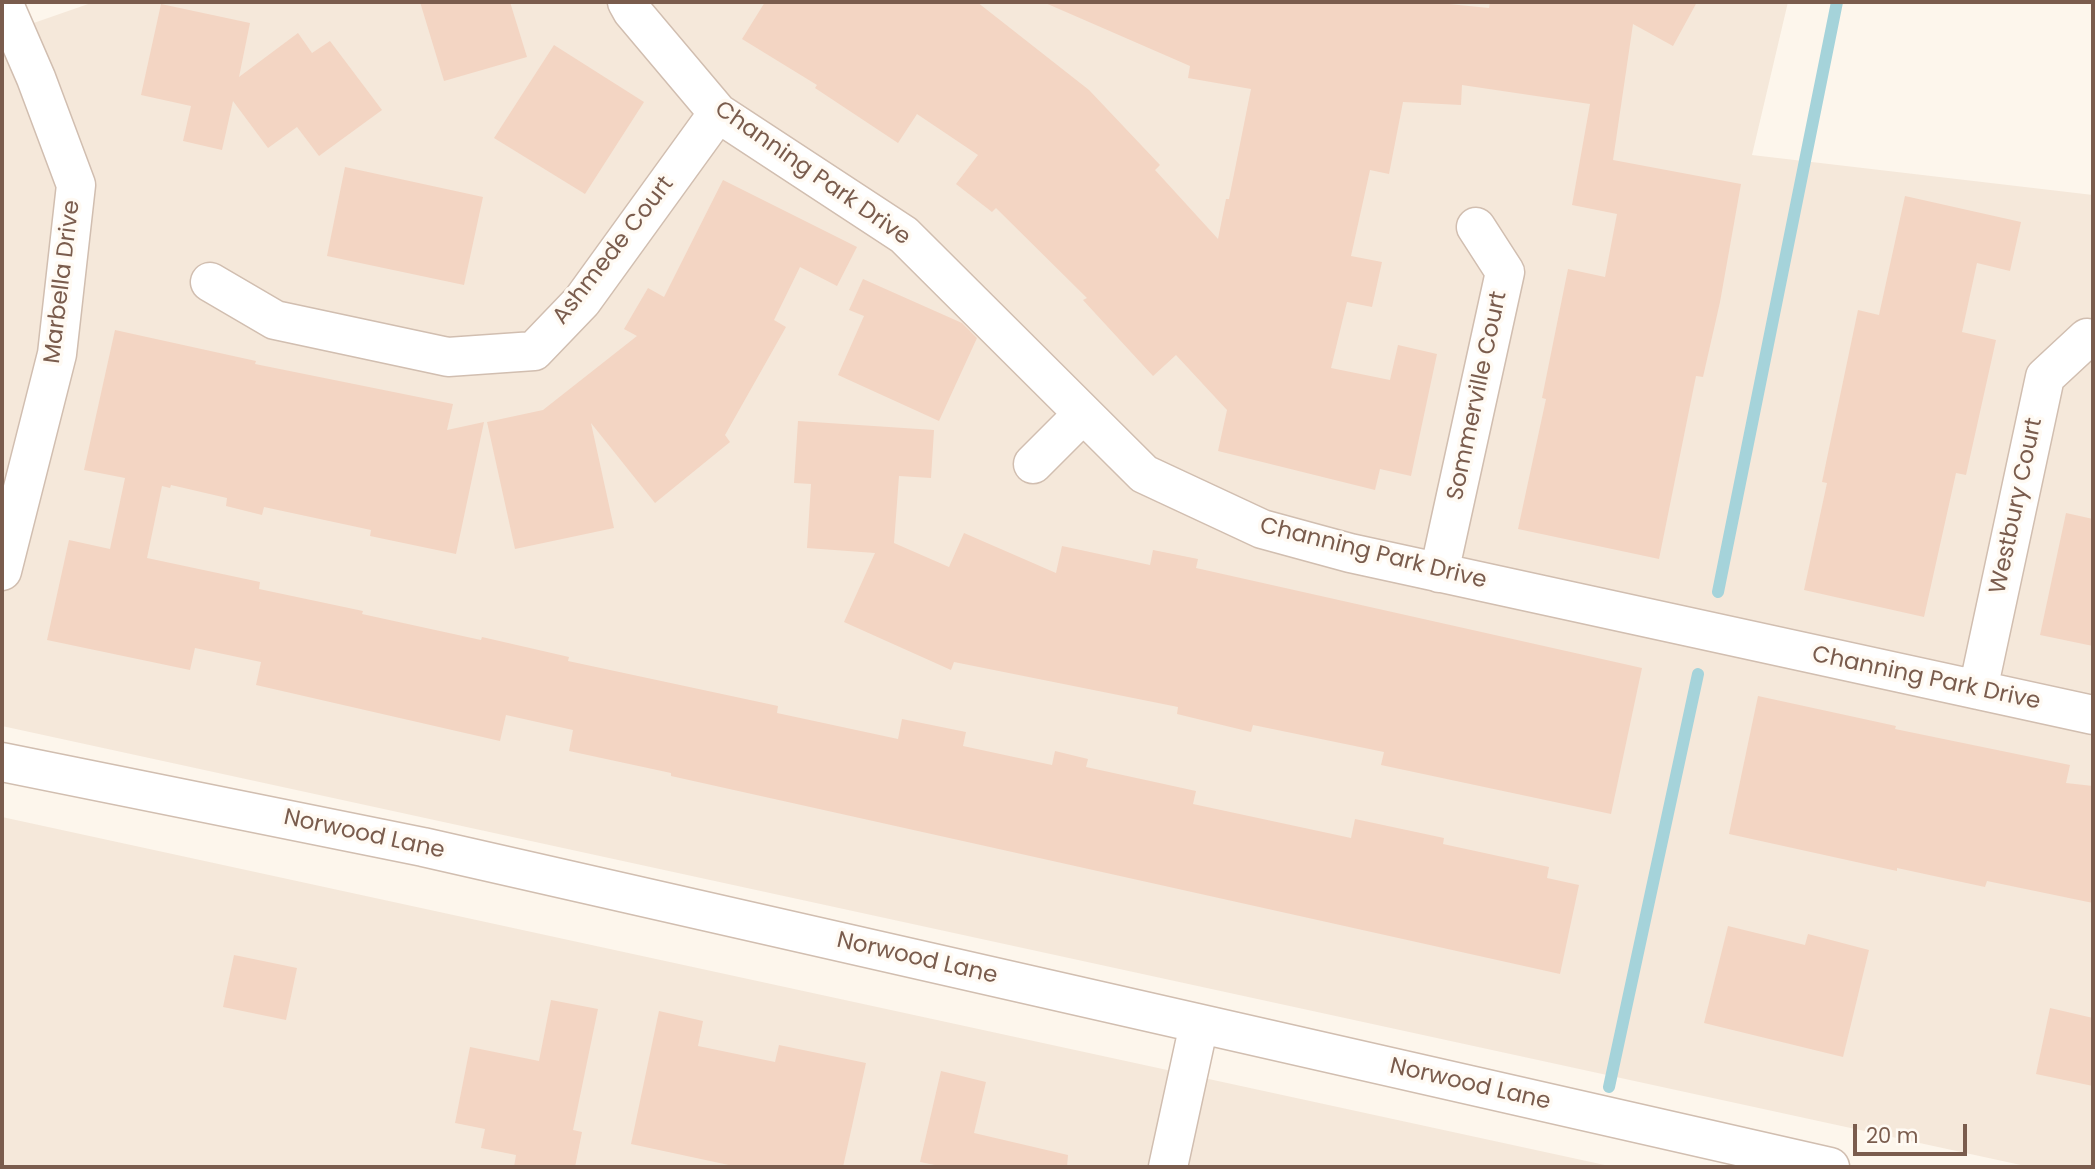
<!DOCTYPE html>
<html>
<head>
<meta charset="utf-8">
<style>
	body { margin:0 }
	#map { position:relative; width:2095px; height:1169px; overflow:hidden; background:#fdf6ec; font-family:Poppins,sans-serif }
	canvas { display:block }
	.frame { position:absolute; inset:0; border:4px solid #7a5c4d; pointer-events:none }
	.scale { position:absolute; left:1853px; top:1124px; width:114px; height:32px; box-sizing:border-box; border:4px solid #7a5c4d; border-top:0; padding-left:9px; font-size:21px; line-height:24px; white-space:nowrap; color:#7a5c4d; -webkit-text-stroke:5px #fffaf3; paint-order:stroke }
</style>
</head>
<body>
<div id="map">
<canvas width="2095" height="1169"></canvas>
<div class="frame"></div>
<div class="scale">20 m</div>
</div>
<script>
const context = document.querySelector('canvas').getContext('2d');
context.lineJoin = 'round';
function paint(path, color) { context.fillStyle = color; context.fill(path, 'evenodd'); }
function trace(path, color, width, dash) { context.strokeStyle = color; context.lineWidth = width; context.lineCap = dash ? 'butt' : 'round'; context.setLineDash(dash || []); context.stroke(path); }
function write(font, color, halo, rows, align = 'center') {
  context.font = font + ' Poppins,sans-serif'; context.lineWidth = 7; context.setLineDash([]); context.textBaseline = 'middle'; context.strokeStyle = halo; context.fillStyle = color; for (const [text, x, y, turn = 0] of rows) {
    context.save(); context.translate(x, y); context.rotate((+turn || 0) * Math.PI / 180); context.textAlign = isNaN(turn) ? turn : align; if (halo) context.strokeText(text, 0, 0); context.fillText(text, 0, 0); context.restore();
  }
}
paint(new Path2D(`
	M 94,2 L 1788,2 L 1752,155 L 2093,195 L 2093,1167 L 2030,1167 L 2,726 L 2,34 Z
	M 2,817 L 1614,1167 L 2,1167 Z`), '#f5e8da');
trace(new Path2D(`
	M 1718,592 L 1837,2
	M 1609,1087 L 1698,674`), '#a5d3da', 12);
paint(new Path2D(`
	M 420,2 L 510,2 L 527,57 L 444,81 Z
	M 765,2 L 977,2 L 1089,90 L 1160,165 L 1155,170 L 1218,239 L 1226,199 L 1229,199 L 1251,89 L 1188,78 L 1190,66 L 1043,2 L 1429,2 L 1489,8 L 1490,2 L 1697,2 L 1673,46 L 1633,24 L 1613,160 L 1741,184 L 1720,302 L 1703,377 L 1696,376 L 1659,559 L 1518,529 L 1546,399 L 1542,398 L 1568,269 L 1605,277 L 1617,214 L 1572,205 L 1590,104 L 1462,85 L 1461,105 L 1403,102 L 1389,174 L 1370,170 L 1351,256 L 1382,262 L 1372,307 L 1347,302 L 1331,368 L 1390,380 L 1398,345 L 1437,354 L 1411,476 L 1380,469 L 1375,490 L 1218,451 L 1227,410 L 1176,355 L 1153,376 L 1083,300 L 1087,298 L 996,208 L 992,212 L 956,184 L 978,155 L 917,114 L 898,143 L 815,88 L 817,85 L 742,39 Z
	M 161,4 L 250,23 L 239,77 L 298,33 L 312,53 L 330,41 L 382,110 L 319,156 L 297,127 L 268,148 L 233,101 L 222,150 L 183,141 L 191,106 L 141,95 Z
	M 554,45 L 644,102 L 585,194 L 494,138 Z
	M 345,167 L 483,197 L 464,285 L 327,256 Z
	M 723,180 L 857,247 L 837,286 L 800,267 L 774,320 L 786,327 L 725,435 L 730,442 L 655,503 L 591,423 L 614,528 L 515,549 L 487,422 L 543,410 L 637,336 L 624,329 L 648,288 L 664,297 Z
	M 1905,196 L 2021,222 L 2010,271 L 1977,263 L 1962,332 L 1996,340 L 1966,475 L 1956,473 L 1924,617 L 1804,590 L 1827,483 L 1822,482 L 1858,310 L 1879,315 Z
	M 863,279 L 962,323 L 977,338 L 939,421 L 838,375 L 864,316 L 849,310 Z
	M 115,330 L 256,361 L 255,364 L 453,404 L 447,430 L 484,422 L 456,554 L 370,536 L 371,530 L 264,507 L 262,515 L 226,506 L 227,498 L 171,485 L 170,488 L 162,486 L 147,558 L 260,582 L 259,589 L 363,611 L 362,614 L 481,640 L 482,637 L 569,657 L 568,661 L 778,706 L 777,713 L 898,739 L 902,719 L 966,732 L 963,746 L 1014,757 L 1052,765 L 1055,751 L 1088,759 L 1086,767 L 1196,791 L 1193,804 L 1351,838 L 1355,819 L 1444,838 L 1443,844 L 1549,867 L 1547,878 L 1579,885 L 1560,974 L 671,776 L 671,773 L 569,751 L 573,730 L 506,715 L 500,741 L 256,685 L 261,662 L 195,648 L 190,670 L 47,640 L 69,540 L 110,549 L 125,478 L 84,470 Z
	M 798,421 L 934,430 L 931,478 L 899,476 L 894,543 L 949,567 L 964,533 L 1056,573 L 1062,546 L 1150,565 L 1153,550 L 1198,559 L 1196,568 L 1642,668 L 1611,814 L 1381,765 L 1384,752 L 1253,725 L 1251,732 L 1177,714 L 1178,707 L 954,662 L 951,670 L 844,622 L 875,553 L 807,548 L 811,484 L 794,483 Z
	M 2066,513 L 2093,519 L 2093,646 L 2040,635 Z
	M 1758,696 L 1896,726 L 1895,729 L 2070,765 L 2066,783 L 2093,786 L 2093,903 L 1987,881 L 1985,887 L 1897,868 L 1897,871 L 1729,834 Z
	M 1728,926 L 1805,945 L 1808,934 L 1869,950 L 1843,1057 L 1704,1023 Z
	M 234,955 L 297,968 L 286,1020 L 223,1007 Z
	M 551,1000 L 598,1009 L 573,1130 L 582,1132 L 575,1167 L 514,1167 L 516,1155 L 481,1148 L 485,1129 L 455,1123 L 470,1047 L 539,1061 Z
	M 2050,1008 L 2093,1018 L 2093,1086 L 2036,1074 Z
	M 659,1011 L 703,1021 L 698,1046 L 775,1062 L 779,1045 L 866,1063 L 843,1167 L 738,1167 L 631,1144 Z
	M 941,1071 L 986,1082 L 974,1133 L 1068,1155 L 1067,1167 L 945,1167 L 920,1162 Z`), '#f3d5c3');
const minor = new Path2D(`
	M 627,2 L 632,11 L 718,113 L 904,235 L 1144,474 L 1262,529 L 1350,553 L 2093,715
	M 210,282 L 275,320 L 448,357 L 534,351 L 582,301 L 718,113
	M 1033,464 L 1083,414
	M 2,571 L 57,354 L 76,185 L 36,78 L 3,2
	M 1439,573 L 1505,272 L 1476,227
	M 1978,690 L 2045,377 L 2087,338
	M 2,762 L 423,847 L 1830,1167
	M 1168,1167 L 1199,1024`);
trace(minor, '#d1beb0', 41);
trace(minor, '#fff', 38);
write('23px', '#7a5c4d', '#fffaf3', [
	["Channing Park Drive",812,174,35],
	["Ashmede Court",614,251,-52],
	["Marbella Drive",63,282,-83],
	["Sommerville Court",1478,396,-78],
	["Westbury Court",2017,506,-78],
	["Channing Park Drive",1373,554,14],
	["Channing Park Drive",1926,679,12],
	["Norwood Lane",364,835,12],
	["Norwood Lane",917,959,13],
	["Norwood Lane",1470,1085,13]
]);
</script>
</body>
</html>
